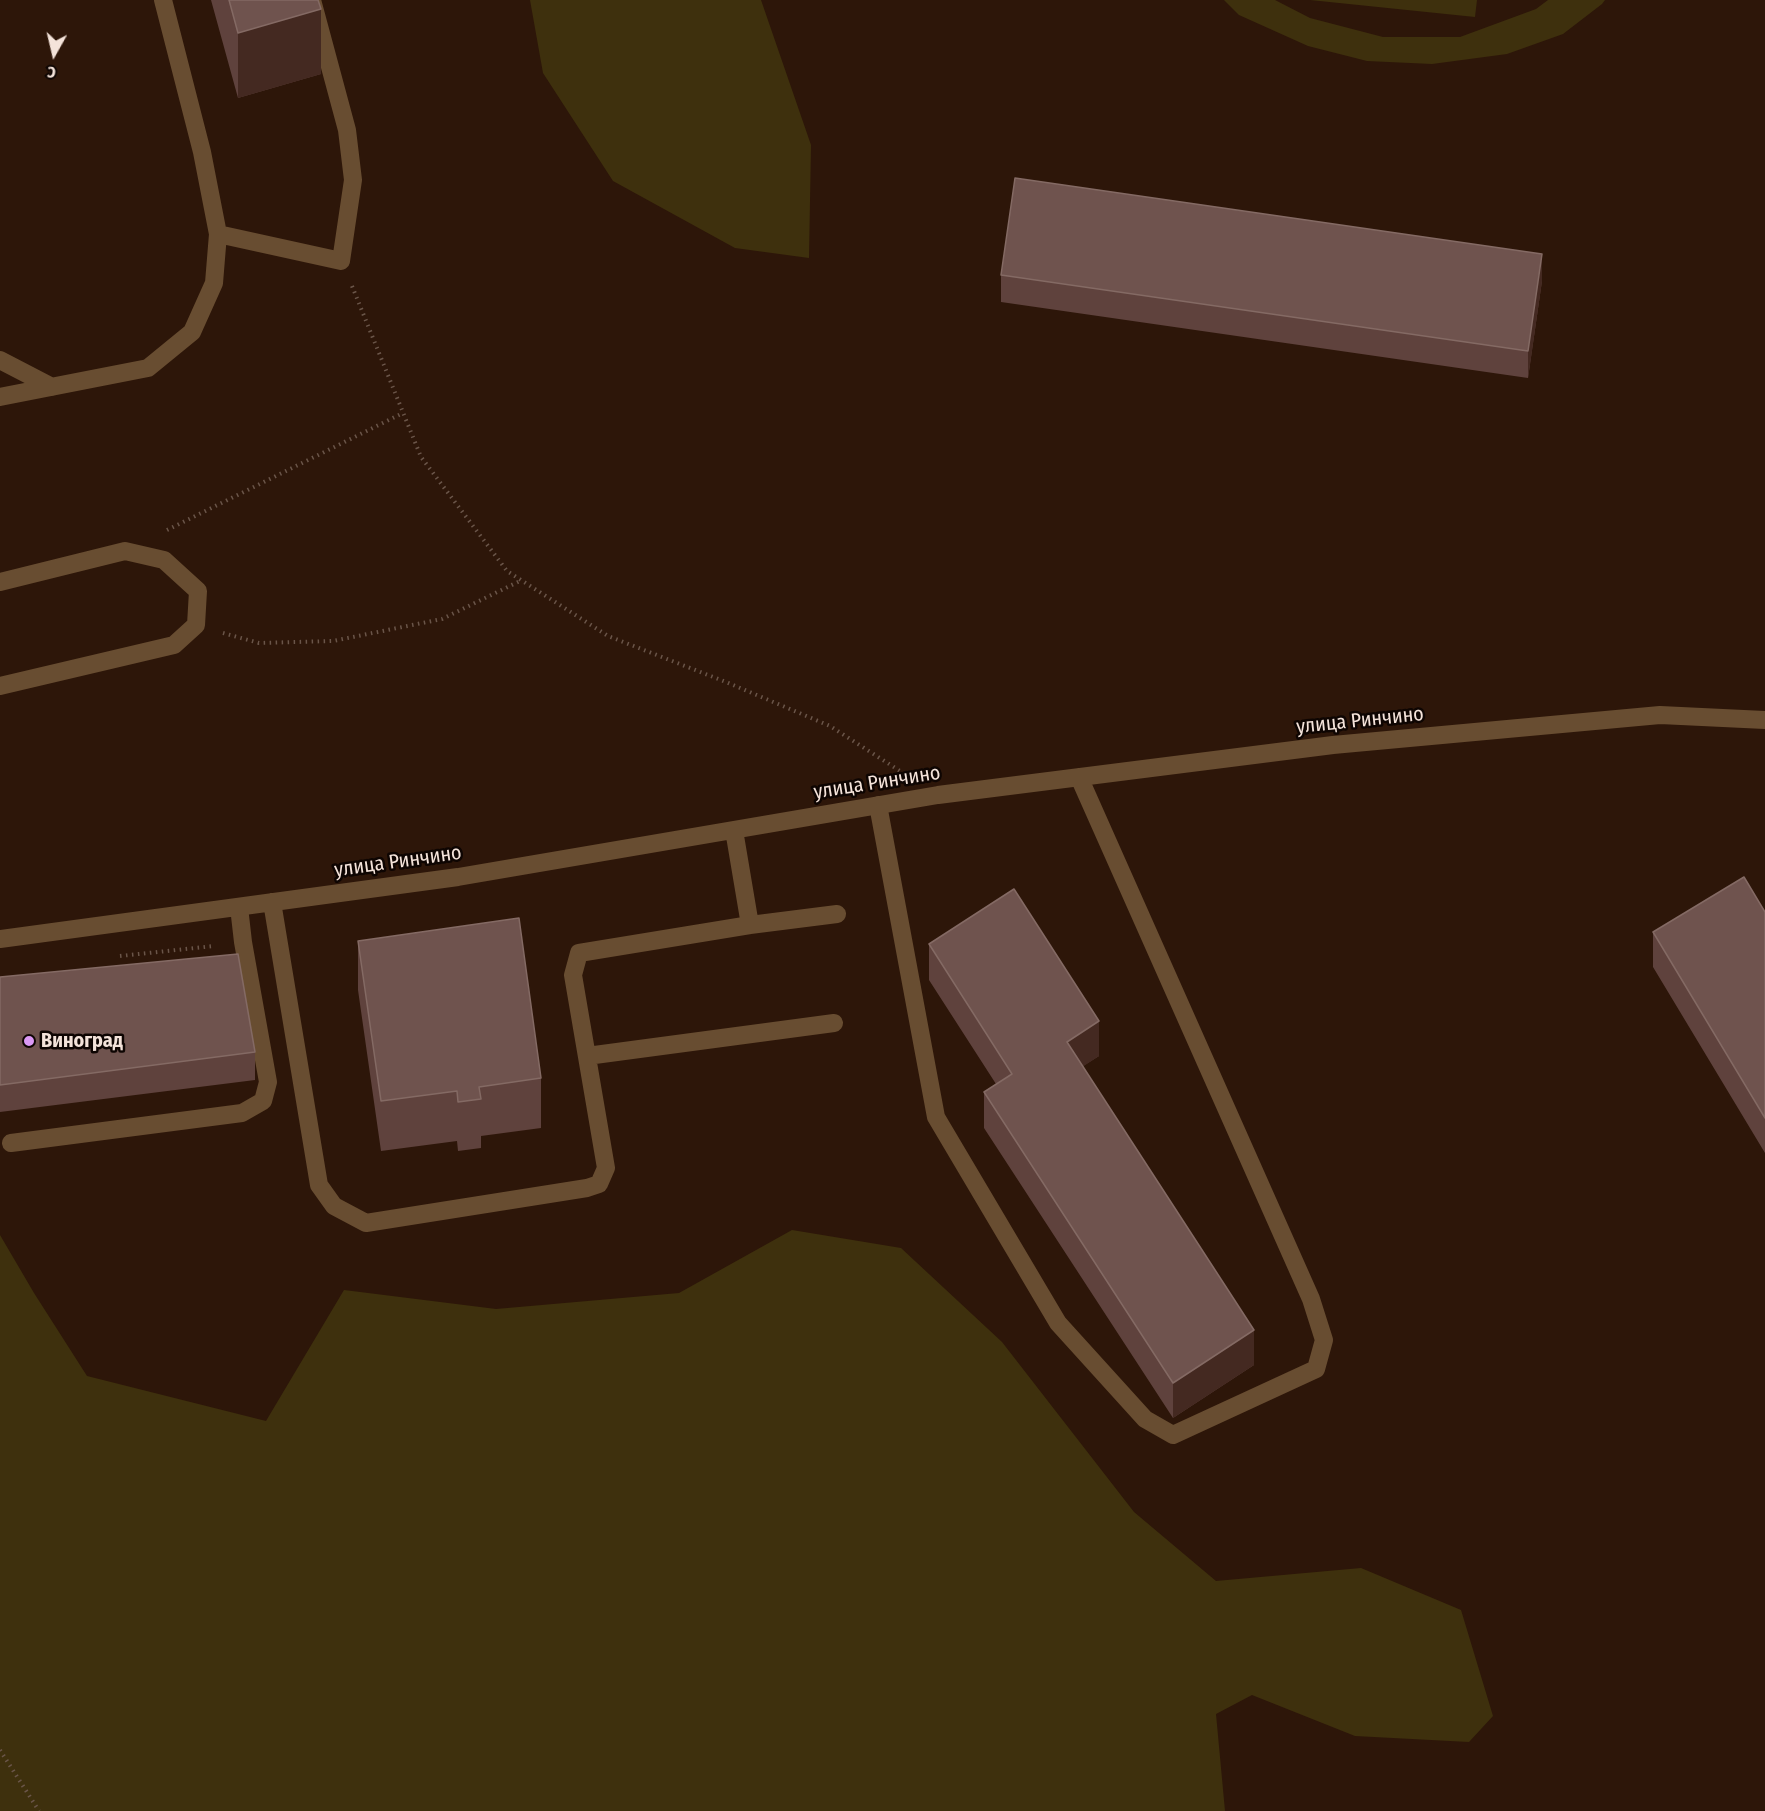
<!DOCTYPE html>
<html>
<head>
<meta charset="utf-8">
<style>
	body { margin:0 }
	#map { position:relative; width:1765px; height:1811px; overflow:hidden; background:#2d1609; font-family:"Fira Sans Condensed",sans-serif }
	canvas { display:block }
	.north { position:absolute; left:24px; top:24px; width:60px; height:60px; -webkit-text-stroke:4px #0e0502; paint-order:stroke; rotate:188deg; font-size:16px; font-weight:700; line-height:24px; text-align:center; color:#f4e3da }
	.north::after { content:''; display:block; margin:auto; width:21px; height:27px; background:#f4e3da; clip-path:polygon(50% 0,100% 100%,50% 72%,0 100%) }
</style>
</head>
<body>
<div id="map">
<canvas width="1765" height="1811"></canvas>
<div class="north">С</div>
</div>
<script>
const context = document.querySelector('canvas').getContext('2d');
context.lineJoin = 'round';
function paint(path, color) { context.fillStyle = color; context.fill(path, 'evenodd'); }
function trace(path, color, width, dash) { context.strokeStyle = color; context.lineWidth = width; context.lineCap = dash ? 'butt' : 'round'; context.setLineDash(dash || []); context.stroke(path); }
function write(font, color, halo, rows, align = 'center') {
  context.font = font + ' "Fira Sans Condensed",sans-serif'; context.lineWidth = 5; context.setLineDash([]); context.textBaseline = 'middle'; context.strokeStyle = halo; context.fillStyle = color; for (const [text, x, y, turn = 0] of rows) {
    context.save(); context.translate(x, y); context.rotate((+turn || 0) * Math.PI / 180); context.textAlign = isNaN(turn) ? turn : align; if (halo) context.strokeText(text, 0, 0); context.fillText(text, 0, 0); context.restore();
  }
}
paint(new Path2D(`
	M 530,0 L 761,0 L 811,145 L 809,258 L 735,248 L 613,181 L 543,73 Z
	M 1224,0 L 1275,0 L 1310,18 L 1383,37 L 1460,37 L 1536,9 L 1548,0 L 1605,0 L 1602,4 L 1563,34 L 1507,54 L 1432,64 L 1367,61 L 1308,46 L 1239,15 Z
	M 1310,0 L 1477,0 L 1475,17 Z
	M 792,1230 L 901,1248 L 1002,1342 L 1134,1512 L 1216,1581 L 1361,1568 L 1461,1610 L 1493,1716 L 1469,1742 L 1355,1736 L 1252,1695 L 1216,1714 L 1225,1811 L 0,1811 L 0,1235 L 34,1293 L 87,1376 L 266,1421 L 344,1290 L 496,1309 L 679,1293 Z`), '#3e300d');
trace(new Path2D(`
	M 352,286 L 421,457 L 507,571 L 608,636 L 726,682 L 830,726 L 900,771
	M 167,530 L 403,413
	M 223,633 L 259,643 L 333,641 L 442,619 L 522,580
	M 120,956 L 214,946
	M 0,1750 L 39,1811`), '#6a5549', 4, [1.5, 4.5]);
trace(new Path2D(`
	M 218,234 L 341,261 L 353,180 L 347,130 L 312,0
	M 0,360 L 52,387
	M 0,397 L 148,368 L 192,332 L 214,283 L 218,234 L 202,152 L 163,0
	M 0,582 L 125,551 L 164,560 L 198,591 L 196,625 L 174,645 L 0,686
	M 878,805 L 936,1117 L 1058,1323 L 1145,1419 L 1173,1435 L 1316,1369 L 1324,1340 L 1311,1299 L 1079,777
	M 272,902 L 319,1185 L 334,1206 L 366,1223 L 587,1188 L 599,1184 L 606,1168 L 573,975 L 579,953 L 750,925 L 734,830
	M 750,925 L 837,914
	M 0,939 L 458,877 L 938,795 L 1333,745 L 1660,715 L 1765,720
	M 587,1056 L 834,1023
	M 11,1143 L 242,1113 L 263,1101 L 268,1082 L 243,942 L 239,907`), '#684d31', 18);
paint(new Path2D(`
	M 211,0 L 318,0 L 321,74 L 238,98 Z
	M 1001,275 L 1542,281 L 1528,378 L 1001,302 Z
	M 1765,912 L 1765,1153 L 1653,967 L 1653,932 Z
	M 358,941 L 541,1078 L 541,1128 L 481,1136 L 481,1148 L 458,1151 L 457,1141 L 381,1151 L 358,990 Z
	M 929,944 L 1099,1056 L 1083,1066 L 1254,1365 L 1173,1418 L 984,1128 L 984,1092 L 996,1084 L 929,980 Z
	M 0,977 L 255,1052 L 255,1080 L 0,1112 Z`), '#5f423d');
paint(new Path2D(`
	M 321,9 L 321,74 L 238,98 L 238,33 Z
	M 1542,254 L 1542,281 L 1528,378 L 1528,351 Z
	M 1099,1021 L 1099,1056 L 1067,1077 L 1067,1042 Z
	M 1254,1330 L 1254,1365 L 1173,1418 L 1173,1383 Z`), '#442921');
const building = new Path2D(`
	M 229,0 L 318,0 L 321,9 L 238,33 Z
	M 1015,178 L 1542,254 L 1528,351 L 1001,275 Z
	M 1744,877 L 1765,912 L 1765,1118 L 1653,932 Z
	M 1014,889 L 1099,1021 L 1067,1042 L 1254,1330 L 1173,1383 L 984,1092 L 1012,1074 L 929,944 Z
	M 519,918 L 541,1078 L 479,1087 L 481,1099 L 458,1102 L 457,1091 L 381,1101 L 358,941 Z
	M 238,954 L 255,1052 L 0,1085 L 0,977 Z`);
paint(building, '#6f534e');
trace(building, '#846a64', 1.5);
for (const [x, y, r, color] of [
	[29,1041,6,"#db99f5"]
]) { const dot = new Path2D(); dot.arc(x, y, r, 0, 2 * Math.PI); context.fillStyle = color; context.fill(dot); trace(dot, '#0e0502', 2); }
write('20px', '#f4e3da', '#0e0502', [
	["улица Ринчино",1360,721,-6],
	["улица Ринчино",877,783,-9],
	["улица Ринчино",398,862,-8]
]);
write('bold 20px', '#f4e3da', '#0e0502', [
	["Виноград",41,1041]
], 'left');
</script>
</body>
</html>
